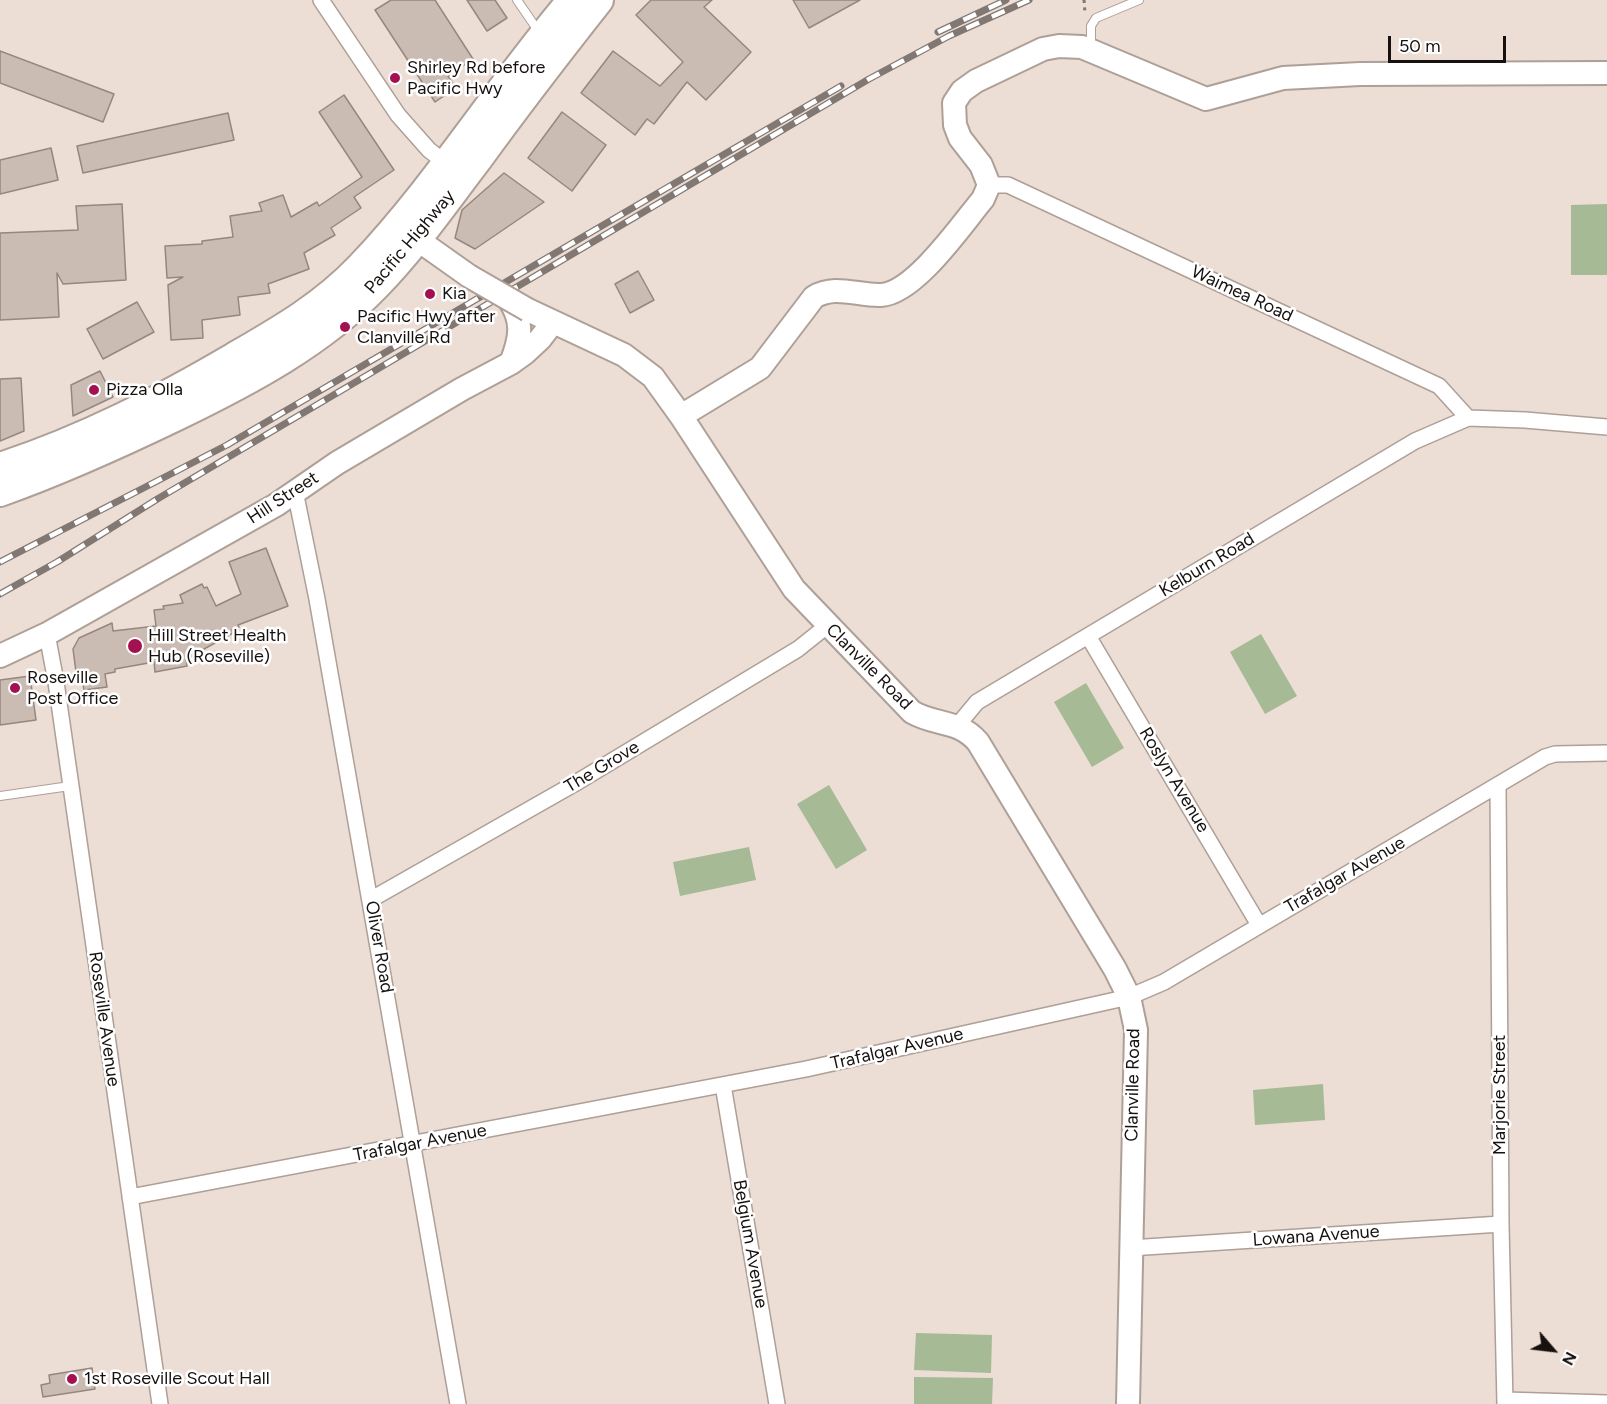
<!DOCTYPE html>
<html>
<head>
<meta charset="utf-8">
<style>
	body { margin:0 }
	#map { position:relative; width:1607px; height:1404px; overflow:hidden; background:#ecddd5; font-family:Figtree,sans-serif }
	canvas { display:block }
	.north { position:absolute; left:1523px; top:1320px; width:60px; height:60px; -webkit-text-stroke:4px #fff; paint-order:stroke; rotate:118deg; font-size:16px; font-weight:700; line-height:24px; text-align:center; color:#16110f }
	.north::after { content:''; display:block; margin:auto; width:21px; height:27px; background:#16110f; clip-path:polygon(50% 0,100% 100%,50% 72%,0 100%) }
	.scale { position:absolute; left:1388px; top:36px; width:118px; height:27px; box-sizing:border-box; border:3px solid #16110f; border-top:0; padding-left:8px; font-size:18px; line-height:21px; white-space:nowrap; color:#16110f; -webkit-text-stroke:4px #fff; paint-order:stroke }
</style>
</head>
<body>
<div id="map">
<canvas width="1607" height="1404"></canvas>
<div class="north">N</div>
<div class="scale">50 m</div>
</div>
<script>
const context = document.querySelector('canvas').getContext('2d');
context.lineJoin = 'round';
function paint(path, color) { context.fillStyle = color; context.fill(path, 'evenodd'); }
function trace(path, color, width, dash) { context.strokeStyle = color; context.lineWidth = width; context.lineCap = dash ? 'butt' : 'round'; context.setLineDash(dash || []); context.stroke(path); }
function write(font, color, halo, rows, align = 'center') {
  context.font = font + ' Figtree,sans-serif'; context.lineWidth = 5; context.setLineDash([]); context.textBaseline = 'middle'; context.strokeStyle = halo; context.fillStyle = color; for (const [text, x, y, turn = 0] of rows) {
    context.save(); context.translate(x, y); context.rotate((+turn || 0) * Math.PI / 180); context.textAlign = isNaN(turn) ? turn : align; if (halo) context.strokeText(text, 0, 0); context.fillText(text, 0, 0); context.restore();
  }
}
paint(new Path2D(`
	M 1607,204 L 1607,275 L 1571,275 L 1571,205 Z
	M 1261,634 L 1297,696 L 1265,714 L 1230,652 Z
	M 1086,683 L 1124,748 L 1092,767 L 1054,702 Z
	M 829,785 L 867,850 L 836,869 L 797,804 Z
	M 749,847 L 756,880 L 680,896 L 673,862 Z
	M 1323,1084 L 1325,1120 L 1255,1125 L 1253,1090 Z
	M 916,1333 L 992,1335 L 991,1373 L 914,1370 Z
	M 914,1377 L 993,1378 L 992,1404 L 914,1404 Z`), '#a5ba95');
const building = new Path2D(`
	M 391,0 L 435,0 L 473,59 L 448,76 L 456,88 L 435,102 L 375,10 Z
	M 467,0 L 495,0 L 507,18 L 487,31 Z
	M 651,0 L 712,0 L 704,7 L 751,52 L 706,100 L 687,82 L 654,124 L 647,119 L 635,135 L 581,93 L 613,51 L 660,86 L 683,62 L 636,15 Z
	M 793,0 L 860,0 L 809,28 Z
	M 0,51 L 114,94 L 103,122 L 0,83 Z
	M 344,95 L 394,170 L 354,197 L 361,208 L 331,228 L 335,235 L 304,253 L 309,269 L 268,284 L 270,293 L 238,297 L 240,315 L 202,320 L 203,338 L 171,340 L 168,285 L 183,277 L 167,278 L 165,246 L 202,244 L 202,241 L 233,237 L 230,216 L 262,211 L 259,203 L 283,195 L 291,217 L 317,202 L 319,206 L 362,177 L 319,112 Z
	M 562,112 L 606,145 L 572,191 L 528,158 Z
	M 228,113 L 234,140 L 83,173 L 77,146 Z
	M 51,148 L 58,180 L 0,194 L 0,160 Z
	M 504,173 L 544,202 L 475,249 L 455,238 L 462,210 Z
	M 122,204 L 126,280 L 63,284 L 57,273 L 59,317 L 0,320 L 0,233 L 78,230 L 76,206 Z
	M 638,271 L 654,300 L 630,313 L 615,284 Z
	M 137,302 L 154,332 L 103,359 L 87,329 Z
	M 100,371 L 113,397 L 73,416 L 71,385 Z
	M 21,378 L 24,431 L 0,441 L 0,379 Z
	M 266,548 L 288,606 L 238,625 L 239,627 L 232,630 L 233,633 L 186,659 L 187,666 L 155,672 L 154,662 L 115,669 L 115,672 L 105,674 L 107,687 L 84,690 L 81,671 L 76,672 L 73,649 L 79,638 L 112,623 L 113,631 L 156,626 L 154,610 L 164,609 L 163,606 L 183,603 L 180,595 L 202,584 L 204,588 L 207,587 L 216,606 L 241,594 L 229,562 Z
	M 30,676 L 36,720 L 0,725 L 0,680 Z
	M 92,1368 L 95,1389 L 43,1397 L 41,1385 L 50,1383 L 49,1375 Z`);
paint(building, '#cabbb3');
trace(building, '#95877f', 1.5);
const lane = new Path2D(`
	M 517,0 L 539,32
	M 1091,46 L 1091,26 L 1096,18 L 1139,0
	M 0,796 L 70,786`);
const street = new Path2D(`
	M 321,0 L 398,115 L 429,150 L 451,167
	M 989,185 L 1008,185 L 1439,386 L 1468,418 L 1525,420 L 1607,427
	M 295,491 L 317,599 L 458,1404
	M 47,634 L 56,682 L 160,1404
	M 1088,636 L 1259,925
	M 957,726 L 977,702 L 1415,441 L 1468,418
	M 1498,786 L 1501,1224 L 1505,1404
	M 370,900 L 574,784 L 798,649 L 828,625
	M 723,1085 L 777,1404
	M 130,1197 L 806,1069 L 1129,997 L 1164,982 L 1545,757 L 1555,754 L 1607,753
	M 1130,1248 L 1501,1224
	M 1505,1400 L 1607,1403`);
const secondary = new Path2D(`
	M 404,230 L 469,276
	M 508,298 C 524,321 521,337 511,363
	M 528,310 L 624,355 L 653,377 L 681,416 L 794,589 L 912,712 C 936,726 958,719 978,742 L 1115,969 L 1129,997 L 1136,1030 L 1128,1404
	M 681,416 L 760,368 L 814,297 C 835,284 858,296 881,295 C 915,293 962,224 983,199 L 989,185 L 981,165 L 960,138 L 955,125 L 954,103 L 962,91 L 976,81 L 1043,49 L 1059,46 L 1082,47 L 1206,99 L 1283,78 L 1360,74 L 1607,73
	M 0,656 L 47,634 L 276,505 L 337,463 L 462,389 L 511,363 L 525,353 L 540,339 L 553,322`);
const highway = new Path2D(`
	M 0,467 C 83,440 159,401 234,357 C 279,331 323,306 360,267 C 438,185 498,87 572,0
	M 0,492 C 62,470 121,443 179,415 C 249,381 321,343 376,286 C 414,247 445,202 478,159 C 517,105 558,52 599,0`);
trace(lane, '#ae9f97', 10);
trace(street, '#ae9f97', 18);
trace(secondary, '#ae9f97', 26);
trace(highway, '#ae9f97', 32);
trace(new Path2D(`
	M 1084,0 L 1085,13`), '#817772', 3, [3, 4.5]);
trace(lane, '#fff', 8);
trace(street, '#fff', 15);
trace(secondary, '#fff', 22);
trace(highway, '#fff', 28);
const rail = new Path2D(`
	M 938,32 L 1006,0
	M 0,562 L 227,445 L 841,86
	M 0,594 L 57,562 L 159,498 L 869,79 L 949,36 L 1029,0`);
trace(rail, '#827873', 7);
trace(rail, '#fff', 4.5, [14]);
const secondaryBridge = new Path2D(`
	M 469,276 L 528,310`);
trace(secondaryBridge, '#ae9f97', 26, []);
trace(secondaryBridge, '#fff', 22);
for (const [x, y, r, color] of [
	[395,78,6,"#a41151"],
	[430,294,6,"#a41151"],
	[345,327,6,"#a41151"],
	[94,390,6,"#a41151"],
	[135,646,8,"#a41151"],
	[15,688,6,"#a41151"],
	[72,1379,6,"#a41151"]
]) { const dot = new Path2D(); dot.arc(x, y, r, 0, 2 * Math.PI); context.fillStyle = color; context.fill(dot); trace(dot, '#fff', 2); }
write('18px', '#16110f', '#fff', [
	["Shirley Rd before",407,68],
	["Pacific Hwy",407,89],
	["Kia",442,294],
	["Pacific Hwy after",357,317],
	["Clanville Rd",357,338],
	["Pizza Olla",106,390],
	["Hill Street Health",148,636],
	["Hub (Roseville)",148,657],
	["Roseville",27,678],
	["Post Office",27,699],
	["1st Roseville Scout Hall",84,1379]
], 'left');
write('18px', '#16110f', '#fff', [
	["Pacific Highway",410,242,-50],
	["Waimea Road",1242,294,25],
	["Hill Street",283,498,-33],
	["Kelburn Road",1207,565,-31],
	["Clanville Road",869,667,45],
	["The Grove",602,767,-31],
	["Roslyn Avenue",1174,780,59],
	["Trafalgar Avenue",1345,875,-30],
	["Oliver Road",379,947,80],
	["Roseville Avenue",104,1019,82],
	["Trafalgar Avenue",897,1049,-13],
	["Clanville Road",1133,1085,-89],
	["Marjorie Street",1500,1095,-90],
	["Trafalgar Avenue",420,1143,-11],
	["Lowana Avenue",1316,1236,-4],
	["Belgium Avenue",750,1244,80]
]);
</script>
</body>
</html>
